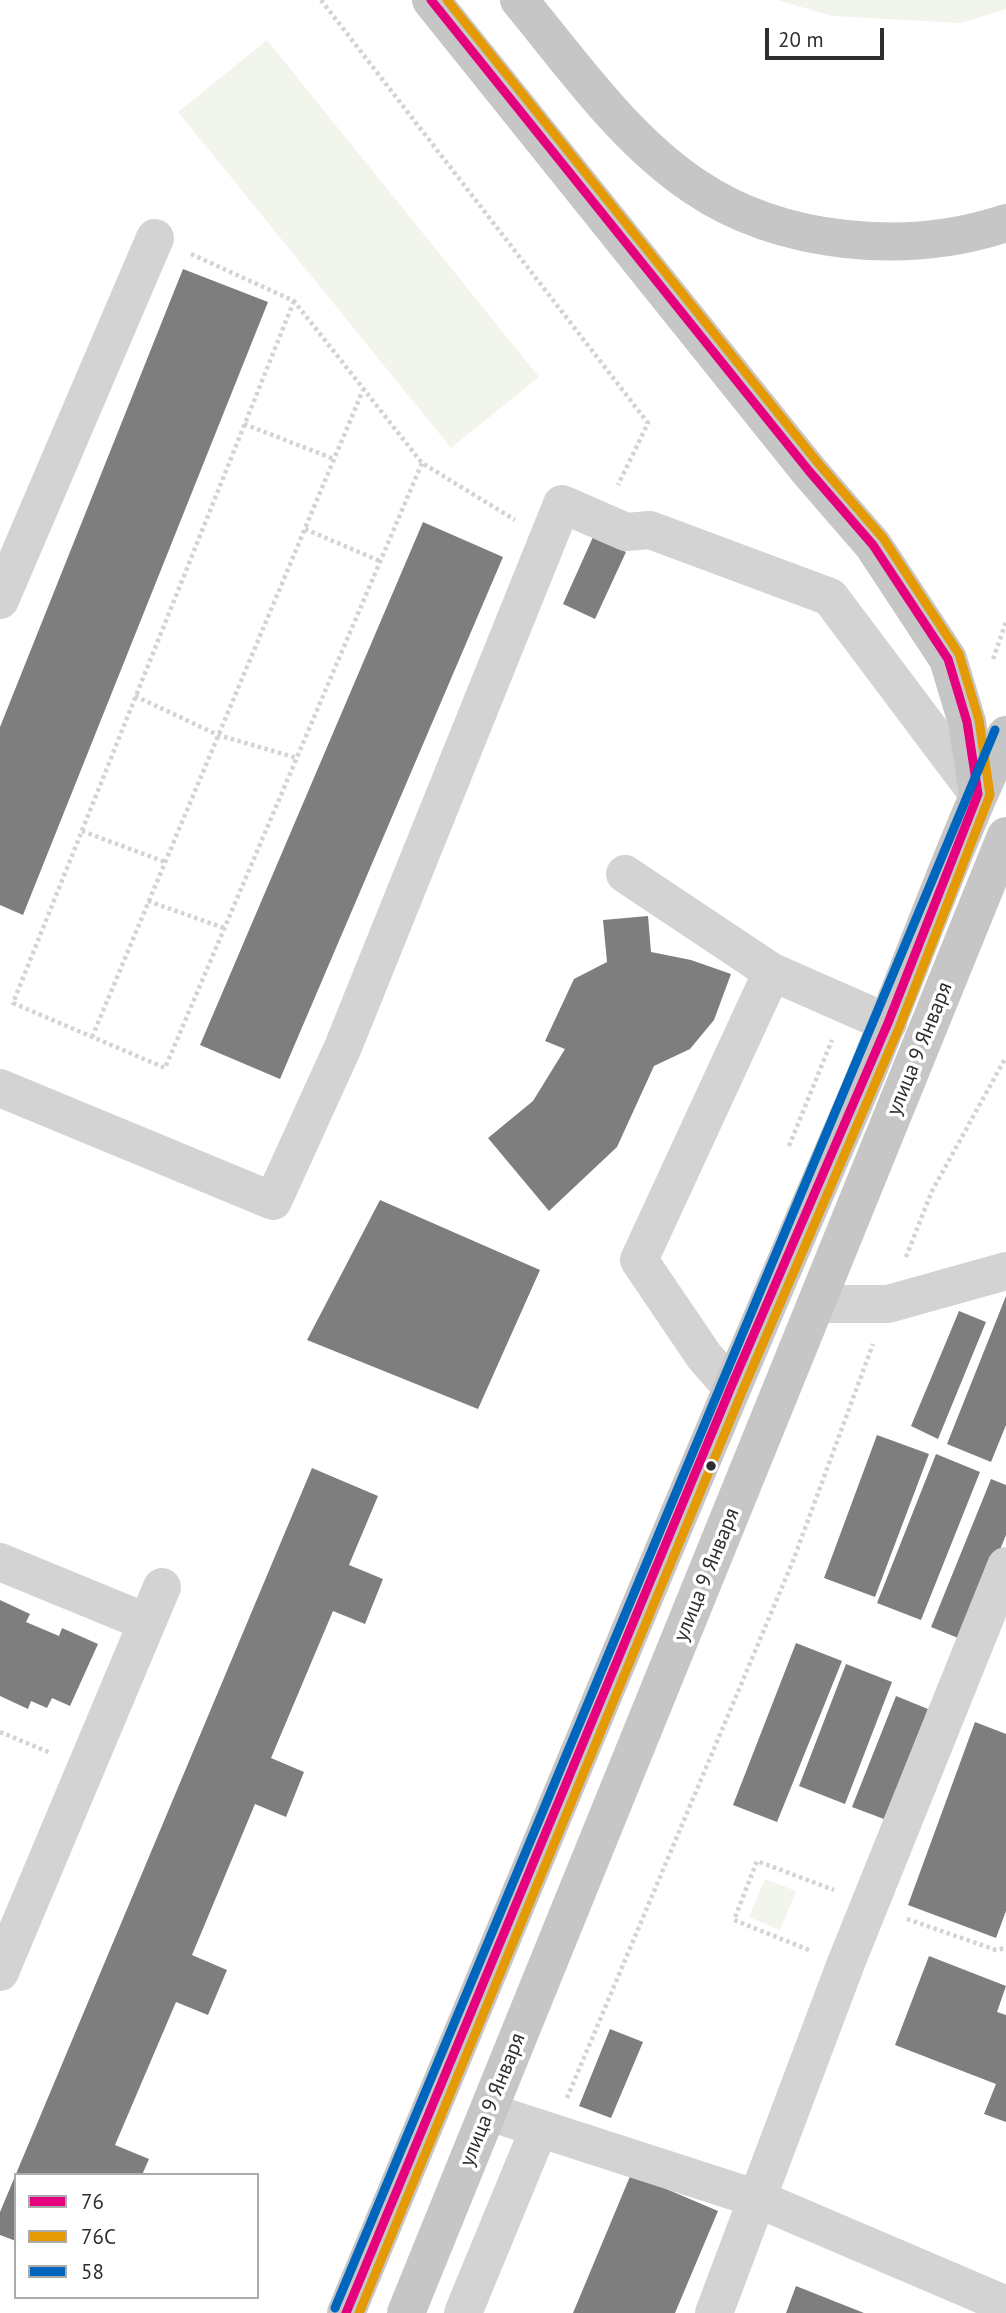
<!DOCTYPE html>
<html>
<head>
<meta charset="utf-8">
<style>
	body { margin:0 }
	#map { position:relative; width:1006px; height:2313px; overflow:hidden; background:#fff; font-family:"PT Sans",sans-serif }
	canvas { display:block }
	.legend { position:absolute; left:14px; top:2173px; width:245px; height:126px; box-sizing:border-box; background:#fff; border:2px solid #ababab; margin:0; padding:9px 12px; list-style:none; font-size:21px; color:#2e2e2e }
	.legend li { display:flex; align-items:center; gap:14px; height:35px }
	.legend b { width:35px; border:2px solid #ababab }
	.scale { position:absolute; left:765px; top:28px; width:119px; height:32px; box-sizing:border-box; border:4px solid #2e2e2e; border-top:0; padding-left:9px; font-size:21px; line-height:24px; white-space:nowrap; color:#2e2e2e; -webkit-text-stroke:5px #fff; paint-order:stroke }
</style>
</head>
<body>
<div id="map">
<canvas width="1006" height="2313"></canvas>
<ul class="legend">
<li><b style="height:9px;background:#e5007d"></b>76</li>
<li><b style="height:9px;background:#e39a05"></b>76С</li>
<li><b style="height:9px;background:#0065bd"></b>58</li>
</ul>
<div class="scale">20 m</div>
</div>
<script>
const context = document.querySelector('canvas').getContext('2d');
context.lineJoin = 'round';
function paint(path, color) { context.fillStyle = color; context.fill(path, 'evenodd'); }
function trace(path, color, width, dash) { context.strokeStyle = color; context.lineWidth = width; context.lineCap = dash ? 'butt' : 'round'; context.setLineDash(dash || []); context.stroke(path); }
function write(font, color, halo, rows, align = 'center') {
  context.font = font + ' "PT Sans",sans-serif'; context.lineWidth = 7; context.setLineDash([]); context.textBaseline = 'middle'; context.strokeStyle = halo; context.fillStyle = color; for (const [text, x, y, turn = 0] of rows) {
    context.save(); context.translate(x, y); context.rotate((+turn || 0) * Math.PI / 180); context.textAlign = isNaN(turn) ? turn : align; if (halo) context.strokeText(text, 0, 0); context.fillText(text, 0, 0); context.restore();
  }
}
paint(new Path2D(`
	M 777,0 L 1006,0 L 1006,9 L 961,23 L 832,16 Z
	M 267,40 L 539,377 L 451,448 L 178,112 Z
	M 765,1879 L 796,1891 L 780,1930 L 749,1917 Z`), '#f1f5eb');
paint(new Path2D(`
	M 183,269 L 268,302 L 23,915 L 0,905 L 0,727 Z
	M 423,522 L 503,557 L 280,1079 L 200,1045 Z
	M 593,537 L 626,552 L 595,619 L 563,604 Z
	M 648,916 L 651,952 L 691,960 L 731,974 L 714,1020 L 690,1049 L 654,1066 L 617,1147 L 549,1211 L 488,1138 L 533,1101 L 565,1049 L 545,1041 L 574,979 L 607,962 L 603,920 Z
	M 380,1200 L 540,1270 L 478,1409 L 307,1340 Z
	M 1006,1296 L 1006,1425 L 991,1462 L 947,1444 Z
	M 959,1311 L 986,1322 L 938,1439 L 911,1426 Z
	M 877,1435 L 929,1454 L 875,1597 L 824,1578 Z
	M 936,1454 L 980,1472 L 921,1620 L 877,1603 Z
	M 312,1468 L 378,1496 L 349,1565 L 383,1579 L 365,1624 L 333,1611 L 271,1758 L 304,1772 L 286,1817 L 255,1804 L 192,1955 L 227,1970 L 208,2015 L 176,2002 L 115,2145 L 149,2159 L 142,2175 L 16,2175 L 16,2241 L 0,2235 L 0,2212 Z
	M 991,1479 L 1006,1485 L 1006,1535 L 963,1640 L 931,1627 Z
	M 0,1600 L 30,1614 L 26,1622 L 59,1636 L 62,1628 L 98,1644 L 70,1706 L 52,1698 L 47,1708 L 31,1701 L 28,1709 L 0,1696 Z
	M 796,1643 L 842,1661 L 777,1822 L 733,1805 Z
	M 846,1664 L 892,1682 L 845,1804 L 799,1786 Z
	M 896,1696 L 928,1709 L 884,1819 L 852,1807 Z
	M 975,1722 L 1006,1734 L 1006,1911 L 996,1938 L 908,1905 Z
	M 929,1956 L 1006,1986 L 997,2012 L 1006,2015 L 1006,2122 L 984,2114 L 996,2084 L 895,2045 Z
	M 610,2029 L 643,2042 L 611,2118 L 579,2106 Z
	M 631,2174 L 718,2211 L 675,2313 L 573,2313 Z
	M 796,2286 L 864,2313 L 786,2313 Z`), '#7e7e7e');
trace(new Path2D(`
	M 321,0 L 648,423 L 618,485
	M 191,254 L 294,301 L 422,463 L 515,520
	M 294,301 L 13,1003 L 165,1068 L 422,463
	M 244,424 L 334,459
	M 305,529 L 380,561
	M 993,659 L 1006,622
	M 135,696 L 218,735 L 297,758
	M 82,831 L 165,862
	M 148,901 L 224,928
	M 92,1037 L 363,390
	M 789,1146 L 832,1040
	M 906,1257 L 932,1191 L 1006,1057
	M 0,1732 L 51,1753
	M 907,1919 L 996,1950 L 1006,1948
	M 809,1950 L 734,1920 L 757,1861 L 834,1890
	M 567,2098 L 793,1561 L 873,1344`), '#d3d3d3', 4.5, [3.5, 3.5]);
trace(new Path2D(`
	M 0,600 L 155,238
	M 625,874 L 772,972 L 888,1023
	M 0,1088 L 273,1201 L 343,1047 L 562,504 L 626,532 L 650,530 L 830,597 L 978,794
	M 816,1304 L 888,1304 L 1006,1271
	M 731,1387 L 704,1356 L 639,1260 L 772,972
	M 0,1562 L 146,1622
	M 0,1972 L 162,1587
	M 489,2112 L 758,2199 L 1006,2305
	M 463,2313 L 539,2129
	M 714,2313 L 846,1963 L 1006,1566`), '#d3d3d3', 38);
trace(new Path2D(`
	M 431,0 L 809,471 L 873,545 L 948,659 L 967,722 L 978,794
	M 519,0 C 572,64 624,139 694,186 C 781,245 907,256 1006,223
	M 346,2313 C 514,1911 679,1508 852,1108 C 905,985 948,857 1006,735
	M 406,2313 L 1006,836`), '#c6c6c6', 38);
trace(new Path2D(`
	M 346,2313 L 731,1387 L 888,1023 L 978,794 L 967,722 L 948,659 L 873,545 L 809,471 L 431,0`), '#e5007d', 9);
trace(new Path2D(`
	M 359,2313 L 742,1392 L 899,1028 L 990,795 L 979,720 L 959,654 L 883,538 L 818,463 L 447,0`), '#e39a05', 9);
trace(new Path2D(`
	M 335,2308 L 995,730`), '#0065bd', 9);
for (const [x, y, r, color] of [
	[711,1466,6,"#2e2e2e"]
]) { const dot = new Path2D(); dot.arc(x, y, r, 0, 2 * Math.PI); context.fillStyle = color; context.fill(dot); trace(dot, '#fff', 2.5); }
write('21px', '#2e2e2e', '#fff', [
	["улица 9 Января",920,1049,-68],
	["улица 9 Января",707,1575,-68],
	["улица 9 Января",493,2100,-68]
]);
</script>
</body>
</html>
